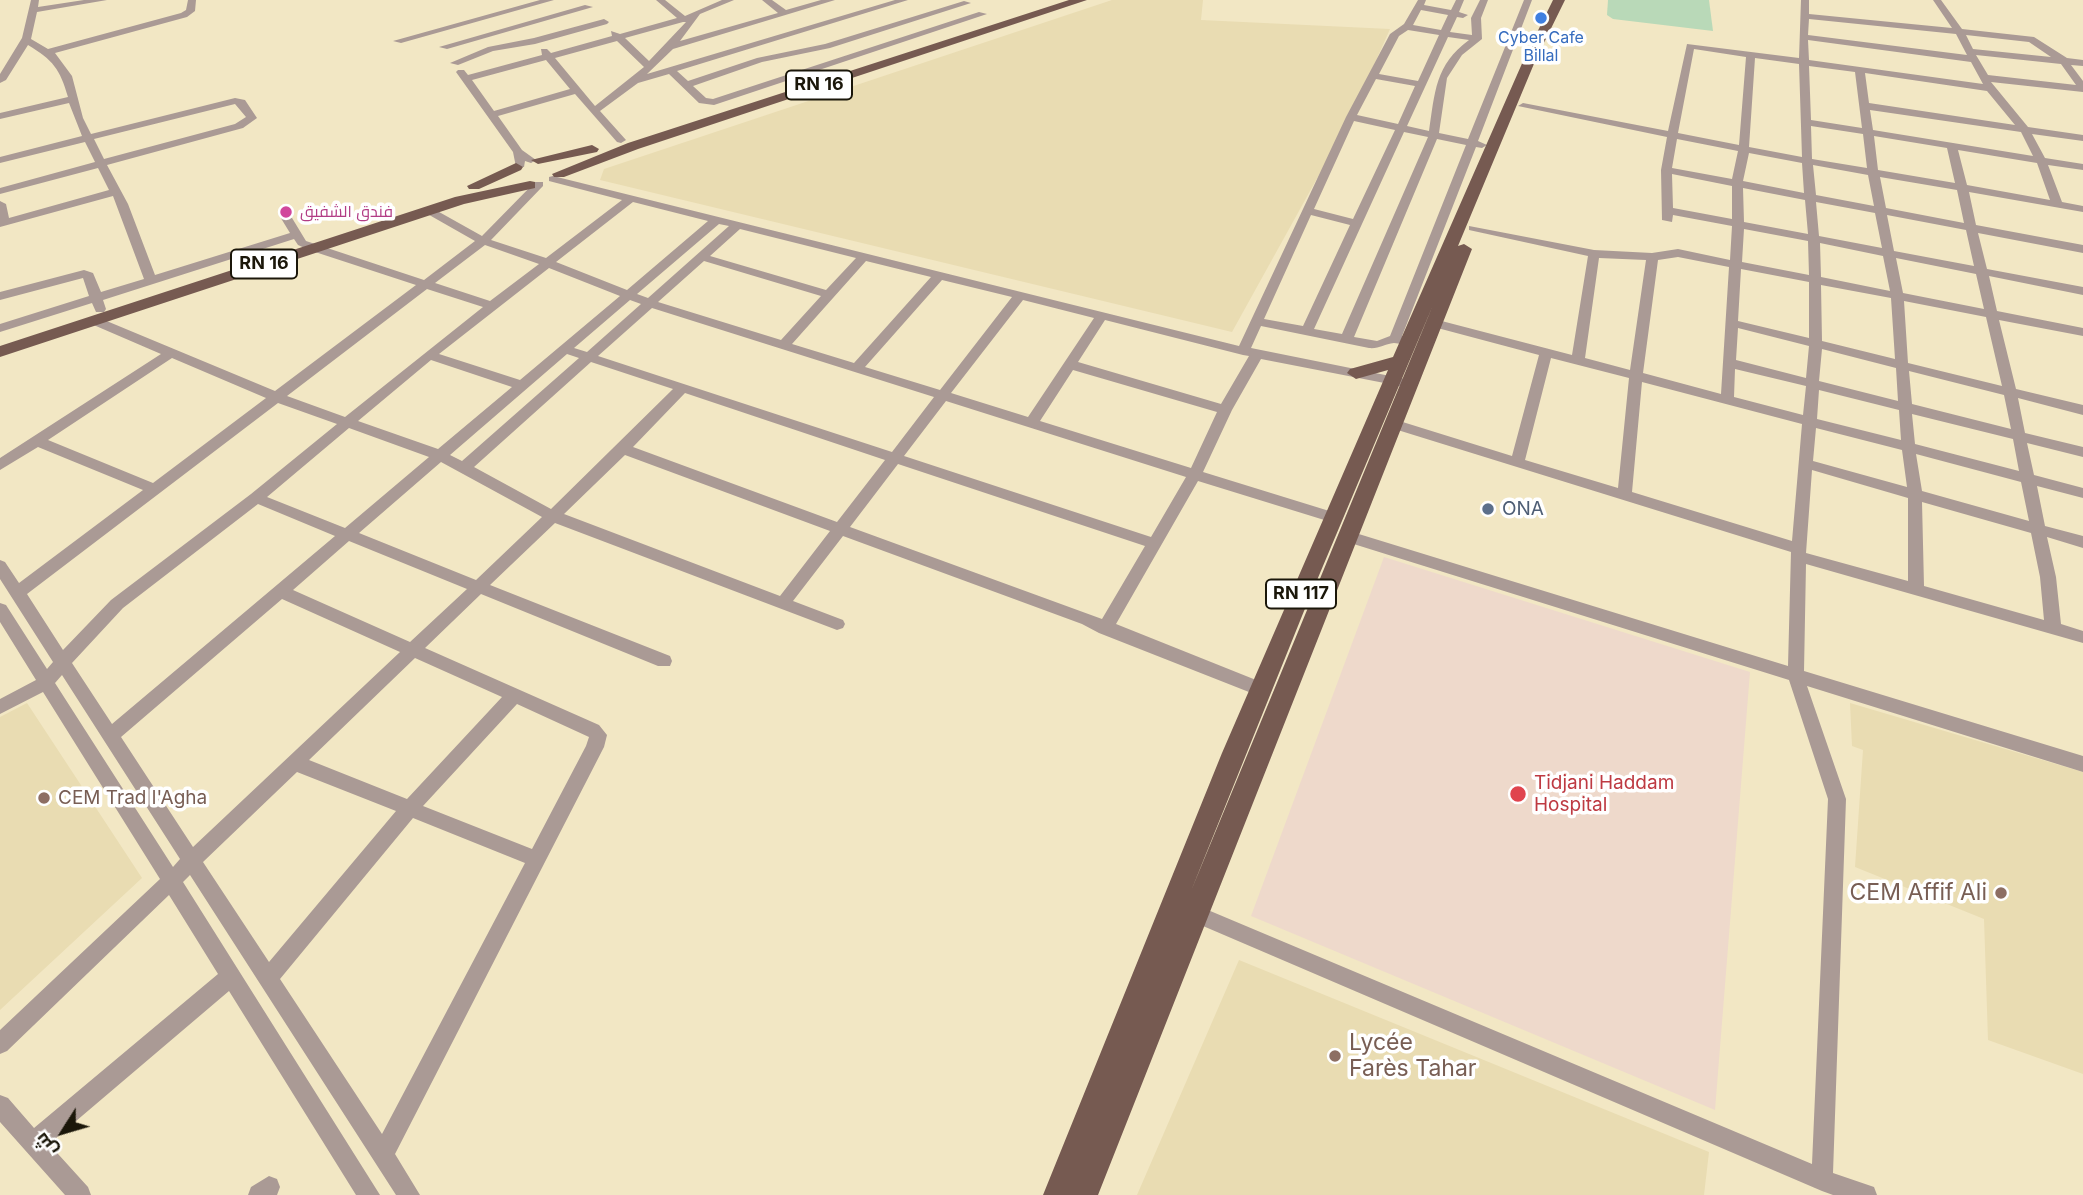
<!DOCTYPE html>
<html>
<head>
<meta charset="utf-8">
<style>
	body { margin:0 }
	#map { position:relative; width:2083px; height:1195px; overflow:hidden; background:#f2e7c4; font-family:Inter,Cairo,sans-serif }
	canvas { display:block }
	.north { position:absolute; left:28px; top:1097px; width:70px; height:70px; -webkit-text-stroke:5px #fff; paint-order:stroke; rotate:233deg; font-size:19px; font-weight:700; line-height:28px; text-align:center; color:#1b170a }
	.north::after { content:''; display:block; margin:auto; width:24px; height:32px; background:#1b170a; clip-path:polygon(50% 0,100% 100%,50% 72%,0 100%) }
</style>
</head>
<body>
<div id="map">
<canvas width="2083" height="1195"></canvas>
<div class="north">ش</div>
</div>
<script>
const context = document.querySelector('canvas').getContext('2d');
context.lineJoin = 'round';
function paint(path, color) { context.fillStyle = color; context.fill(path, 'evenodd'); }
function trace(path, color, width, dash) { context.strokeStyle = color; context.lineWidth = width; context.lineCap = dash ? 'butt' : 'round'; context.setLineDash(dash || []); context.stroke(path); }
function write(font, color, halo, rows, align = 'center') {
  context.font = font + ' Inter,Cairo,sans-serif'; context.lineWidth = 7; context.setLineDash([]); context.textBaseline = 'middle'; context.strokeStyle = halo; context.fillStyle = color; for (const [text, x, y, turn = 0] of rows) {
    context.save(); context.translate(x, y); context.rotate((+turn || 0) * Math.PI / 180); context.textAlign = isNaN(turn) ? turn : align; if (halo) context.strokeText(text, 0, 0); context.fillText(text, 0, 0); context.restore();
  }
}
paint(new Path2D(`
	M 1112,0 L 1203,0 L 1201,20 L 1390,29 L 1351,117 L 1232,332 L 600,180 L 604,169 Z
	M 27,703 L 142,878 L 0,1010 L 0,717 Z
	M 1850,703 L 2083,772 L 2083,1074 L 1988,1040 L 1984,919 L 1855,867 L 1863,750 L 1852,746 Z
	M 1239,960 L 1709,1152 L 1704,1195 L 1137,1195 Z`), '#e9dcb2');
paint(new Path2D(`
	M 1384,557 L 1750,672 L 1715,1110 L 1251,916 Z`), '#eed9cb');
paint(new Path2D(`
	M 1608,0 L 1709,0 L 1713,31 L 1613,19 L 1607,15 Z`), '#b9d9b8');
paint(new Path2D(`
	M 31,0 L 39,0 L 38,7 L 84,0 L 107,0 L 37,12 L 31,39 L 48,49 L 181,13 L 186,10 L 188,0 L 196,0 L 195,11 L 187,17 L 55,53 L 72,76 L 83,118 L 91,134 L 235,98 L 245,100 L 257,118 L 243,128 L 107,165 L 128,204 L 155,275 L 290,233 L 279,215 L 285,212 L 289,213 L 306,241 L 424,280 L 475,241 L 424,212 L 424,208 L 432,208 L 482,236 L 535,182 L 543,182 L 543,186 L 491,240 L 546,258 L 622,200 L 549,181 L 549,177 L 553,176 L 1239,346 L 1346,117 L 1390,34 L 1404,24 L 1418,0 L 1426,0 L 1424,5 L 1451,10 L 1456,0 L 1464,0 L 1459,12 L 1468,15 L 1463,18 L 1457,17 L 1450,32 L 1472,35 L 1471,18 L 1480,0 L 1488,0 L 1481,18 L 1482,39 L 1462,55 L 1447,78 L 1439,133 L 1468,139 L 1524,0 L 1532,0 L 1478,141 L 1487,145 L 1482,148 L 1476,147 L 1402,336 L 1413,340 L 1413,346 C 1406,347 1400,343 1394,343 C 1384,344 1379,349 1369,348 L 1261,326 L 1251,348 L 1405,379 L 1412,383 L 1410,386 L 1405,387 L 1261,359 L 1232,410 L 1203,472 L 1339,514 L 1341,518 L 1339,522 L 1334,523 L 1198,481 L 1116,624 L 1266,684 L 1268,689 L 1266,694 L 1260,696 L 1254,694 L 1099,633 L 1082,624 L 843,536 L 793,601 L 843,620 L 845,624 L 843,628 L 837,630 L 555,523 L 490,585 L 670,656 L 672,661 L 670,666 L 658,666 L 481,594 L 425,648 L 599,725 L 607,735 L 604,747 L 395,1154 L 420,1195 L 396,1195 L 190,875 L 183,882 L 380,1195 L 356,1195 L 229,991 L 49,1144 L 88,1187 L 91,1195 L 65,1195 L 0,1122 L 0,1095 L 8,1098 L 34,1128 L 218,974 L 169,895 L 7,1051 L 0,1054 L 0,1030 L 160,879 L 43,692 L 0,714 L 0,699 L 36,680 L 0,622 L 0,603 L 6,605 L 47,669 L 53,662 L 0,579 L 0,560 L 5,562 L 19,583 L 143,490 L 38,447 L 0,470 L 0,458 L 161,354 L 89,323 L 89,317 L 97,317 L 275,391 L 416,285 L 309,250 L 298,245 L 294,239 L 103,300 L 106,309 L 104,312 L 96,312 L 92,303 L 0,332 L 0,324 L 89,296 L 83,278 L 0,300 L 0,292 L 84,270 L 93,273 L 101,292 L 144,279 L 113,196 L 0,227 L 0,201 L 6,204 L 9,218 L 109,190 L 98,168 L 0,194 L 0,188 L 95,162 L 85,142 L 0,163 L 0,157 L 82,136 L 69,103 L 0,119 L 0,113 L 68,97 C 60,69 53,60 28,45 L 6,80 L 0,83 L 0,74 L 22,38 ZM 1421,10 L 1448,15 L 1441,30 L 1413,25 ZM 1408,30 L 1439,35 L 1418,81 L 1379,74 L 1399,36 ZM 1448,37 L 1469,40 C 1435,65 1435,92 1429,131 L 1407,126 ZM 1376,79 L 1415,86 L 1398,124 L 1357,115 ZM 235,104 L 246,117 L 235,124 L 104,159 L 94,139 ZM 1354,121 L 1395,130 L 1353,219 L 1314,209 ZM 1404,132 L 1428,137 L 1342,334 L 1314,329 ZM 1437,139 L 1466,145 L 1390,336 L 1377,341 L 1354,337 ZM 633,202 L 708,221 L 627,290 L 556,262 ZM 1311,215 L 1350,225 L 1303,326 L 1264,319 ZM 719,224 L 729,226 L 648,298 L 637,294 ZM 740,229 L 856,258 L 826,290 L 710,256 ZM 485,245 L 539,264 L 490,301 L 435,283 ZM 704,261 L 821,296 L 781,340 L 658,302 ZM 866,261 L 931,277 L 854,363 L 792,344 ZM 549,268 L 620,296 L 520,380 L 439,354 ZM 942,280 L 1012,297 L 940,390 L 865,367 ZM 427,289 L 483,307 L 345,417 L 287,396 ZM 630,300 L 641,304 L 587,352 L 574,348 ZM 1023,300 L 1094,318 L 1028,417 L 951,393 ZM 652,308 L 934,397 L 892,452 L 598,356 ZM 1105,320 L 1243,355 L 1249,356 L 1221,404 L 1078,362 ZM 567,354 L 579,358 L 462,461 L 450,455 ZM 172,358 L 266,398 L 153,483 L 48,440 ZM 431,360 L 512,387 L 438,449 L 358,421 ZM 591,362 L 673,389 L 551,509 L 474,467 ZM 1073,370 L 1217,412 L 1191,468 L 1040,421 ZM 685,393 L 885,460 L 837,522 L 633,447 ZM 946,401 L 1186,477 L 1151,537 L 904,456 ZM 278,403 L 337,424 L 251,494 L 111,600 L 63,650 L 27,594 ZM 349,428 L 429,457 L 345,528 L 267,497 ZM 625,455 L 830,531 L 780,596 L 564,514 ZM 441,462 L 542,517 L 476,580 L 359,533 ZM 898,464 L 1145,546 L 1102,619 L 850,527 ZM 258,504 L 335,536 L 112,724 L 72,663 L 123,608 ZM 349,541 L 467,589 L 410,642 L 293,590 ZM 282,599 L 400,652 L 193,847 L 121,737 ZM 415,658 L 502,697 L 407,799 L 309,760 ZM 62,675 L 180,859 L 173,867 L 55,683 ZM 517,704 L 589,737 L 586,746 L 532,849 L 423,806 ZM 297,772 L 396,811 L 269,962 L 203,862 ZM 413,818 L 525,863 L 382,1134 L 280,979 Z
	M 540,0 L 554,0 L 401,43 L 393,41 Z
	M 656,0 L 665,0 L 685,16 L 722,0 L 734,0 L 700,14 L 680,41 L 778,13 L 762,0 L 772,0 L 786,10 L 821,0 L 835,0 L 673,49 L 647,74 L 895,0 L 908,0 L 677,71 L 688,81 L 757,58 L 825,44 L 964,1 L 971,3 L 830,48 L 762,62 L 693,86 L 706,98 L 713,99 L 979,12 L 987,14 L 714,105 L 699,103 L 669,74 L 638,83 L 600,111 L 626,140 L 621,143 L 617,142 L 575,94 L 498,116 L 522,150 L 536,160 L 531,163 L 525,161 L 524,167 L 516,167 L 513,152 L 456,72 L 458,70 L 464,70 L 468,75 L 542,55 L 541,49 L 547,49 L 551,53 L 612,36 L 611,31 L 620,34 L 677,18 ZM 686,22 L 649,61 L 625,38 L 683,22 ZM 617,41 L 644,67 L 595,106 L 555,58 ZM 546,60 L 570,89 L 494,111 L 472,80 Z
	M 1801,0 L 1809,0 L 1809,14 L 1952,28 L 1933,0 L 1941,0 L 1962,29 L 2034,37 L 2067,58 L 2083,60 L 2083,66 L 2071,65 L 2083,81 L 2083,92 L 1991,82 L 2028,127 L 2083,135 L 2083,141 L 2032,134 L 2045,158 L 2083,164 L 2083,170 L 2048,165 L 2062,202 L 2083,206 L 2083,212 L 1969,192 L 1976,225 L 2083,245 L 2083,253 L 1978,233 L 1987,269 L 2083,287 L 2083,295 L 1989,276 L 1997,311 L 2083,328 L 2083,336 L 1999,320 L 2016,389 L 2083,405 L 2083,415 L 2018,398 L 2025,433 L 2083,447 L 2083,457 L 2027,443 L 2034,475 L 2083,488 L 2083,498 L 2037,486 L 2045,526 L 2083,536 L 2083,548 L 2047,537 L 2056,577 L 2061,624 L 2083,631 L 2083,643 L 1806,564 L 1804,671 L 2083,756 L 2083,772 L 1807,686 L 1846,799 L 1833,1173 L 1874,1187 L 1877,1195 L 1833,1195 L 1822,1191 L 1182,917 L 1179,911 L 1182,905 L 1189,902 L 1196,905 L 1812,1164 L 1828,799 L 1789,680 L 1344,541 L 1341,537 L 1349,531 L 1788,666 L 1791,552 L 1388,427 L 1386,424 L 1393,419 L 1512,456 L 1539,355 L 1430,326 L 1430,320 L 1434,319 L 1572,355 L 1588,256 L 1469,230 L 1469,226 L 1594,250 L 1652,253 L 1678,249 L 1730,260 L 1732,226 L 1673,215 L 1672,222 L 1662,220 L 1661,170 L 1667,137 L 1518,106 L 1523,103 L 1668,131 L 1687,44 L 1799,58 ZM 1809,19 L 1956,34 L 1967,55 L 1808,35 ZM 1966,35 L 2029,42 L 2051,57 L 1973,49 ZM 1808,40 L 1971,62 L 1983,84 L 1809,60 ZM 1694,49 L 1746,57 L 1739,145 L 1678,133 ZM 1976,55 L 2061,64 L 2076,85 L 1988,75 ZM 1755,58 L 1799,64 L 1802,157 L 1749,147 ZM 1809,66 L 1855,72 L 1862,128 L 1811,120 ZM 1865,73 L 1987,91 L 2015,125 L 1869,103 ZM 1870,110 L 2021,132 L 2033,156 L 1873,130 ZM 1811,126 L 1863,134 L 1867,168 L 1812,159 ZM 1874,136 L 1947,148 L 1955,183 L 1878,170 ZM 1677,139 L 1738,151 L 1732,179 L 1672,168 ZM 1958,150 L 2037,163 L 2050,200 L 1967,185 ZM 1749,153 L 1802,163 L 1804,193 L 1743,181 ZM 1813,165 L 1868,175 L 1874,206 L 1816,195 ZM 1672,174 L 1732,186 L 1732,219 L 1673,208 ZM 1880,177 L 1957,190 L 1964,223 L 1886,208 ZM 1743,188 L 1805,200 L 1808,234 L 1744,222 ZM 1816,202 L 1875,213 L 1882,248 L 1819,236 ZM 1887,215 L 1966,230 L 1974,266 L 1894,251 ZM 1744,229 L 1808,241 L 1809,275 L 1742,262 ZM 1820,243 L 1883,256 L 1890,291 L 1821,277 ZM 1678,257 L 1729,267 L 1721,394 L 1643,373 L 1658,260 ZM 1599,258 L 1646,260 L 1630,370 L 1585,358 ZM 1896,258 L 1976,274 L 1984,309 L 1903,293 ZM 1741,269 L 1809,282 L 1809,338 L 1738,321 ZM 1821,285 L 1891,298 L 1895,359 L 1822,341 ZM 1904,301 L 1986,317 L 2002,386 L 1908,363 ZM 1738,328 L 1809,346 L 1806,378 L 1736,360 ZM 1822,349 L 1896,368 L 1898,401 L 1819,381 ZM 1551,358 L 1629,378 L 1618,488 L 1525,460 ZM 1735,369 L 1806,386 L 1803,415 L 1734,397 ZM 1909,371 L 2004,395 L 2011,429 L 1912,404 ZM 1642,382 L 1802,424 L 1792,541 L 1632,492 ZM 1819,390 L 1899,410 L 1901,440 L 1817,419 ZM 1912,414 L 2013,439 L 2019,471 L 1915,444 ZM 1816,428 L 1902,450 L 1907,487 L 1813,461 ZM 1916,454 L 2021,482 L 2029,521 L 1922,491 ZM 1812,470 L 1908,498 L 1908,581 L 1806,553 ZM 1922,502 L 2031,533 L 2040,577 L 2044,620 L 1924,586 Z
	M 585,5 L 593,7 L 447,49 L 439,47 Z
	M 604,19 L 609,22 L 607,24 L 535,44 L 493,51 L 458,65 L 450,63 L 488,47 L 534,38 Z
	M 269,1176 L 277,1179 L 280,1187 L 277,1195 L 248,1195 L 251,1187 Z`), '#aa9a95');
paint(new Path2D(`
	M 1069,0 L 1087,0 L 638,149 L 564,177 L 554,177 L 552,174 L 628,143 Z
	M 1553,0 L 1565,0 L 1536,59 L 1458,246 L 1464,244 L 1472,249 L 1098,1195 L 1043,1195 L 1222,753 L 1388,370 L 1356,379 L 1347,373 L 1350,369 L 1393,357 L 1524,59 ZM 1433,305 L 1191,891 L 1304,611 Z
	M 592,145 L 599,149 L 597,152 L 538,164 L 531,160 Z
	M 516,163 L 523,167 L 521,170 L 479,189 L 469,189 L 467,186 Z
	M 530,181 L 535,182 L 535,188 L 464,204 L 0,357 L 0,346 L 455,197 Z`), '#765a51');
for (const [x, y, r, color] of [
	[1541,18,7,"#3f7fe0"],
	[286,212,7,"#d1479c"],
	[1488,509,7,"#5c6f8a"],
	[1518,794,9,"#e0444e"],
	[44,798,7,"#8d6e63"],
	[2001,893,7,"#8d6e63"],
	[1335,1056,7,"#8d6e63"]
]) { const dot = new Path2D(); dot.arc(x, y, r, 0, 2 * Math.PI); context.fillStyle = color; context.fill(dot); trace(dot, '#fff', 2.5); }
write('16px', '#366cbe', '#fff', [
	["Cyber Cafe",1541,38],
	["Billal",1541,56]
]);
write('16px', '#b23c85', '#fff', [
	["فندق الشفيق",300,212]
], 'left');
for (const [x, y, w] of [
	[819,85,66],
	[264,264,66],
	[1301,594,70]
]) { const box = new Path2D(); box.roundRect(x - w / 2, y - 14.5, w, 29, 5); context.fillStyle = '#fff'; context.fill(box); trace(box, '#1b170a', 2); }
write('bold 18px', '#1b170a', null, [
	["RN 16",819,85],
	["RN 16",264,264],
	["RN 117",1301,594]
]);
write('19px', '#4e5e75', '#fff', [
	["ONA",1502,509]
], 'left');
write('19px', '#be3a42', '#fff', [
	["Tidjani Haddam",1534,783],
	["Hospital",1534,805]
], 'left');
write('19px', '#785e54', '#fff', [
	["CEM Trad l'Agha",58,798]
], 'left');
write('23px', '#785e54', '#fff', [
	["CEM Affif Ali",1987,893],
	["Lycée",1349,1043,"left"],
	["Farès Tahar",1349,1069,"left"]
], 'right');
</script>
</body>
</html>
